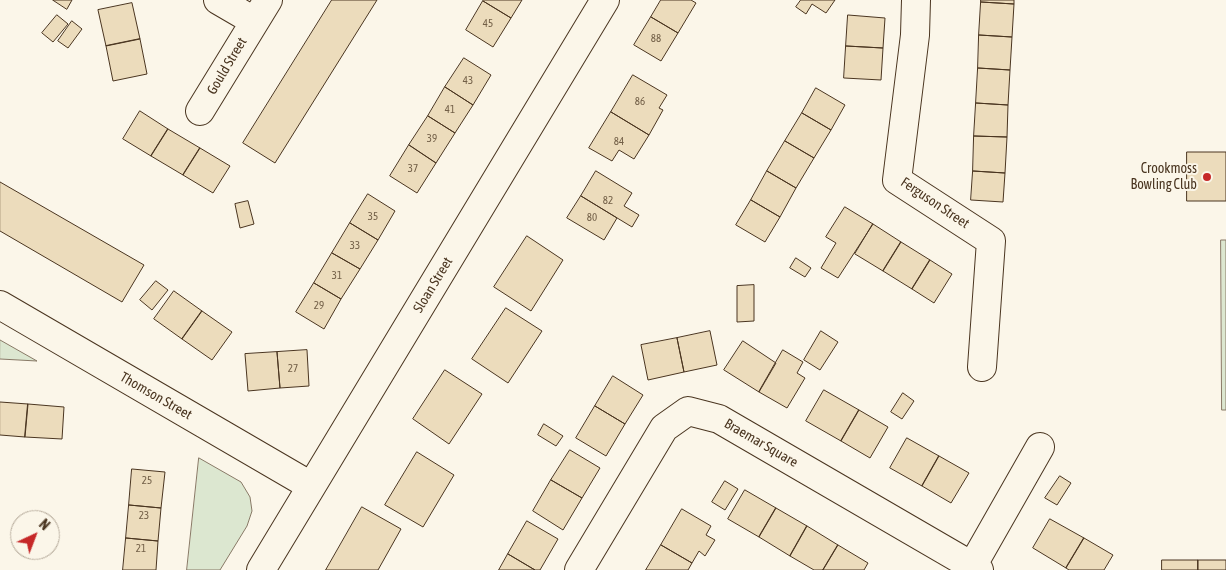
<!DOCTYPE html>
<html>
<head>
<meta charset="utf-8">
<style>
	body { margin:0 }
	#map { position:relative; width:1226px; height:570px; overflow:hidden; background:#fbf6e9; font-family:"Asap Condensed",sans-serif }
	canvas { display:block }
	.north { position:absolute; left:10px; top:510px; width:50px; height:50px; box-sizing:border-box; background:#fbf6e9; border:1px solid #b4a999; border-radius:50%; rotate:43deg; font-size:14px; font-weight:700; line-height:20px; text-align:center; color:#4a3520 }
	.north::after { content:''; display:block; margin:auto; width:18px; height:22px; background:#c62828; clip-path:polygon(50% 0,100% 100%,50% 72%,0 100%) }
</style>
</head>
<body>
<div id="map">
<canvas width="1226" height="570"></canvas>
<div class="north">N</div>
</div>
<script>
const context = document.querySelector('canvas').getContext('2d');
context.lineJoin = 'round';
function paint(path, color) { context.fillStyle = color; context.fill(path, 'evenodd'); }
function trace(path, color, width, dash) { context.strokeStyle = color; context.lineWidth = width; context.lineCap = dash ? 'butt' : 'round'; context.setLineDash(dash || []); context.stroke(path); }
function write(font, color, halo, rows, align = 'center') {
  context.font = font + ' "Asap Condensed",sans-serif'; context.lineWidth = 4; context.setLineDash([]); context.textBaseline = 'middle'; context.strokeStyle = halo; context.fillStyle = color; for (const [text, x, y, turn = 0] of rows) {
    context.save(); context.translate(x, y); context.rotate((+turn || 0) * Math.PI / 180); context.textAlign = isNaN(turn) ? turn : align; if (halo) context.strokeText(text, 0, 0); context.fillText(text, 0, 0); context.restore();
  }
}
const green = new Path2D(`
	M 1221,240 L 1226,240 L 1226,410 L 1222,410 Z
	M 0,340 L 37,361 L 0,359 Z
	M 199,458 L 241,482 L 250,497 L 252,511 L 247,526 L 220,570 L 187,570 Z`);
paint(green, '#dce7d0');
trace(green, '#887966', 1);
const building = new Path2D(`
	M 53,0 L 72,0 L 67,9 Z
	M 332,0 L 377,0 L 275,163 L 243,143 Z
	M 484,0 L 522,0 L 511,18 L 483,1 Z
	M 661,0 L 691,0 L 696,3 L 678,33 L 651,17 Z
	M 801,0 L 835,0 L 826,13 L 812,4 L 806,14 L 796,7 Z
	M 981,0 L 1014,0 L 1014,4 L 981,2 Z
	M 483,1 L 511,18 L 493,47 L 466,30 Z
	M 981,2 L 1014,4 L 1012,37 L 979,35 Z
	M 132,3 L 140,39 L 106,46 L 98,10 Z
	M 57,15 L 68,24 L 53,42 L 42,33 Z
	M 848,15 L 885,18 L 883,48 L 846,46 Z
	M 651,17 L 678,33 L 661,61 L 634,45 Z
	M 72,21 L 82,29 L 68,48 L 58,41 Z
	M 979,35 L 1012,37 L 1010,70 L 978,68 Z
	M 140,39 L 147,74 L 113,81 L 106,46 Z
	M 846,46 L 883,48 L 881,80 L 844,78 Z
	M 464,58 L 491,75 L 473,105 L 445,87 Z
	M 978,68 L 1010,70 L 1008,105 L 976,103 Z
	M 633,75 L 667,95 L 659,108 L 663,110 L 649,135 L 611,112 Z
	M 445,87 L 473,105 L 455,133 L 428,116 Z
	M 816,88 L 845,105 L 831,130 L 802,113 Z
	M 976,103 L 1008,105 L 1007,137 L 974,136 Z
	M 140,111 L 168,129 L 151,156 L 123,139 Z
	M 611,112 L 649,135 L 634,159 L 619,150 L 612,161 L 589,148 Z
	M 802,113 L 831,130 L 814,158 L 785,141 Z
	M 428,116 L 455,133 L 436,163 L 409,145 Z
	M 168,129 L 200,148 L 183,175 L 151,156 Z
	M 974,136 L 1007,137 L 1005,173 L 973,171 Z
	M 785,141 L 814,158 L 796,188 L 767,171 Z
	M 409,145 L 436,163 L 417,193 L 390,176 Z
	M 200,148 L 230,166 L 213,193 L 183,175 Z
	M 1187,152 L 1226,152 L 1226,201 L 1187,201 Z
	M 596,171 L 632,193 L 624,206 L 639,215 L 632,227 L 581,196 Z
	M 767,171 L 796,188 L 780,217 L 751,200 Z
	M 973,171 L 1005,173 L 1003,202 L 971,200 Z
	M 0,182 L 144,265 L 122,302 L 0,231 Z
	M 368,194 L 395,211 L 378,240 L 350,223 Z
	M 581,196 L 617,218 L 604,240 L 567,218 Z
	M 751,200 L 780,217 L 765,242 L 736,225 Z
	M 248,201 L 254,224 L 240,228 L 235,204 Z
	M 845,207 L 873,224 L 838,278 L 821,268 L 836,243 L 826,237 Z
	M 350,223 L 378,240 L 360,269 L 332,253 Z
	M 873,224 L 901,242 L 883,271 L 855,254 Z
	M 527,236 L 563,260 L 531,311 L 494,287 Z
	M 901,242 L 930,260 L 912,289 L 883,271 Z
	M 332,253 L 360,269 L 341,299 L 314,283 Z
	M 796,258 L 811,268 L 805,277 L 790,268 Z
	M 930,260 L 952,274 L 934,303 L 912,289 Z
	M 156,281 L 168,290 L 152,310 L 140,300 Z
	M 314,283 L 341,299 L 324,329 L 296,312 Z
	M 754,285 L 754,321 L 737,322 L 737,286 Z
	M 174,291 L 202,311 L 182,339 L 154,319 Z
	M 506,308 L 542,331 L 508,383 L 472,359 Z
	M 202,311 L 232,332 L 212,360 L 182,339 Z
	M 710,331 L 717,365 L 684,372 L 677,338 Z
	M 821,331 L 838,342 L 820,370 L 804,360 Z
	M 677,338 L 684,372 L 648,380 L 641,345 Z
	M 743,341 L 776,363 L 759,392 L 724,370 Z
	M 307,350 L 309,386 L 280,388 L 277,352 Z
	M 783,350 L 803,362 L 797,373 L 805,378 L 787,408 L 759,392 Z
	M 277,352 L 280,388 L 248,391 L 245,354 Z
	M 445,370 L 482,394 L 449,444 L 413,419 Z
	M 613,376 L 643,395 L 625,424 L 595,406 Z
	M 824,390 L 859,410 L 841,441 L 806,421 Z
	M 903,393 L 914,401 L 902,419 L 891,412 Z
	M 0,402 L 28,404 L 25,437 L 0,435 Z
	M 28,404 L 64,407 L 62,439 L 25,437 Z
	M 595,406 L 625,424 L 606,456 L 576,438 Z
	M 859,410 L 888,427 L 870,458 L 841,441 Z
	M 544,424 L 563,436 L 556,446 L 538,435 Z
	M 907,438 L 939,456 L 922,486 L 890,468 Z
	M 570,450 L 600,468 L 582,498 L 551,480 Z
	M 417,452 L 454,475 L 423,527 L 385,505 Z
	M 939,456 L 969,473 L 951,503 L 922,486 Z
	M 132,469 L 165,472 L 161,508 L 129,505 Z
	M 1060,476 L 1071,483 L 1057,505 L 1045,498 Z
	M 551,480 L 582,498 L 563,530 L 533,511 Z
	M 725,481 L 738,489 L 725,510 L 712,502 Z
	M 745,490 L 776,508 L 759,537 L 728,519 Z
	M 129,505 L 161,508 L 158,541 L 126,538 Z
	M 362,507 L 401,529 L 378,570 L 326,570 Z
	M 776,508 L 807,526 L 790,556 L 759,537 Z
	M 682,509 L 711,526 L 706,535 L 715,540 L 705,556 L 699,551 L 692,563 L 661,545 Z
	M 1050,519 L 1084,538 L 1066,568 L 1033,548 Z
	M 527,521 L 558,539 L 540,570 L 535,570 L 508,554 Z
	M 807,526 L 838,545 L 823,570 L 814,570 L 790,556 Z
	M 126,538 L 158,541 L 156,570 L 123,570 Z
	M 1084,538 L 1113,555 L 1104,570 L 1069,570 L 1066,568 Z
	M 661,545 L 692,563 L 688,570 L 646,570 Z
	M 838,545 L 868,563 L 864,570 L 823,570 Z
	M 508,554 L 535,570 L 499,570 Z
	M 1162,560 L 1198,560 L 1198,570 L 1162,570 Z
	M 1198,560 L 1226,560 L 1226,570 L 1198,570 Z`);
paint(building, '#ecdcbc');
trace(building, '#4a3520', 1);
const minor = new Path2D(`
	M 218,0 L 254,21
	M 916,0 L 915,35 L 897,180 L 991,241 L 982,367
	M 200,111 L 268,0
	M 0,305 L 311,486
	M 261,570 L 605,0
	M 579,570 L 664,428 L 688,411 L 719,419 L 979,570
	M 970,570 L 1040,447`);
trace(minor, '#4a3520', 30);
trace(minor, '#fbf6e9', 28);
for (const [x, y, r, color] of [
	[1207,177,5,"#c62828"]
]) { const dot = new Path2D(); dot.arc(x, y, r, 0, 2 * Math.PI); context.fillStyle = color; context.fill(dot); trace(dot, '#fbf6e9', 2); }
write('11px', '#725f47', null, [
	["45",488,24],
	["88",656,39],
	["43",468,81],
	["86",640,102],
	["41",450,110],
	["39",432,139],
	["84",619,142],
	["37",413,169],
	["82",608,201],
	["35",373,217],
	["80",592,218],
	["33",355,246],
	["31",337,276],
	["29",319,306],
	["27",293,369],
	["25",147,481],
	["23",144,516],
	["21",141,549]
]);
write('14px', '#4a3520', '#fbf6e9', [
	["Gould Street",227,66,-59],
	["Ferguson Street",935,203,34],
	["Sloan Street",433,285,-59],
	["Thomson Street",156,396,30],
	["Braemar Square",761,443,30]
]);
write('14px', '#4a3520', '#fbf6e9', [
	["Crookmoss",1197,169],
	["Bowling Club",1197,185]
], 'right');
</script>
</body>
</html>
